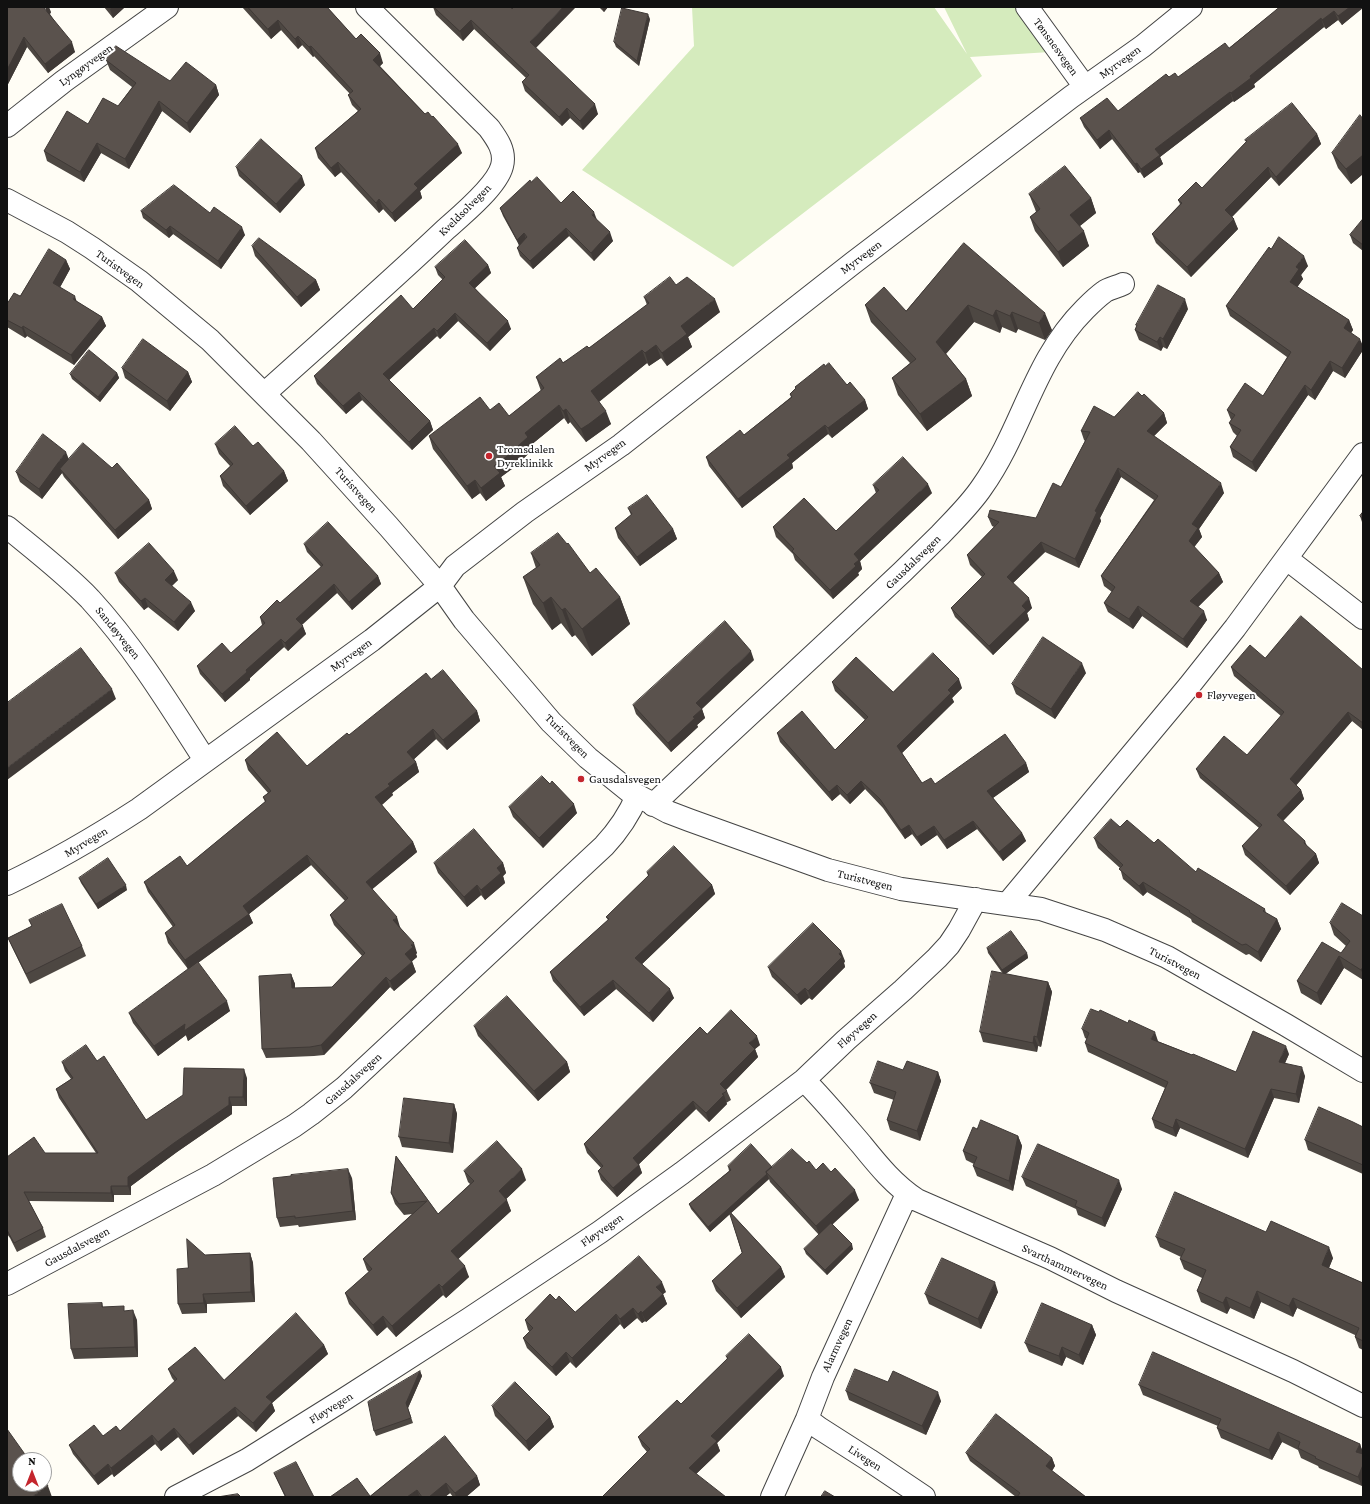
<!DOCTYPE html>
<html>
<head>
<meta charset="utf-8">
<style>
	body { margin:0 }
	#map { position:relative; width:1370px; height:1504px; overflow:hidden; background:#fffdf5; font-family:"Crimson Pro",serif }
	canvas { display:block }
	.frame { position:absolute; inset:0; border:8px solid #111; pointer-events:none }
	.north { position:absolute; left:12px; top:1452px; width:40px; height:40px; box-sizing:border-box; background:#fff; border:1px solid #a0a0a0; border-radius:50%; rotate:0deg; font-size:11px; font-weight:700; line-height:16px; text-align:center; color:#111 }
	.north::after { content:''; display:block; margin:auto; width:14px; height:18px; background:#c4262e; clip-path:polygon(50% 0,100% 100%,50% 72%,0 100%) }
</style>
</head>
<body>
<div id="map">
<canvas width="1370" height="1504"></canvas>
<div class="frame"></div>
<div class="north">N</div>
</div>
<script>
const context = document.querySelector('canvas').getContext('2d');
context.lineJoin = 'round';
function paint(path, color) { context.fillStyle = color; context.fill(path, 'evenodd'); }
function trace(path, color, width, dash) { context.strokeStyle = color; context.lineWidth = width; context.lineCap = dash ? 'butt' : 'round'; context.setLineDash(dash || []); context.stroke(path); }
function write(font, color, halo, rows, align = 'center') {
  context.font = font + ' "Crimson Pro",serif'; context.lineWidth = 4; context.setLineDash([]); context.textBaseline = 'middle'; context.strokeStyle = halo; context.fillStyle = color; for (const [text, x, y, turn = 0] of rows) {
    context.save(); context.translate(x, y); context.rotate((+turn || 0) * Math.PI / 180); context.textAlign = isNaN(turn) ? turn : align; if (halo) context.strokeText(text, 0, 0); context.fillText(text, 0, 0); context.restore();
  }
}
paint(new Path2D(`
	M 692,7 L 934,7 L 967,54 L 944,7 L 1015,7 L 1050,52 L 970,57 L 982,76 L 733,267 L 582,170 L 694,46 Z`), '#d5ebbd');
const minor = new Path2D(`
	M 1027,7 L 1085,87
	M 7,126 L 64,81 L 167,7
	M 7,200 L 67,232 L 92,248 L 139,281 L 210,340 L 311,441 L 389,527 L 440,586 L 464,620 L 551,722 L 588,758 L 629,791 L 668,812 L 689,820 L 828,870 L 901,889 L 1041,909 L 1105,930 L 1167,957 L 1286,1025 L 1363,1071
	M 264,394 C 325,339 387,285 446,229 C 462,215 497,186 502,166 C 506,151 497,139 489,128 L 367,7
	M 7,527 C 35,550 65,573 90,599 C 135,648 169,704 205,760
	M 1287,559 L 1363,618
	M 653,805 C 723,738 795,673 865,607 C 890,584 915,560 940,535 C 954,520 970,505 982,487 C 1023,429 1033,361 1085,309 C 1091,303 1097,297 1104,292 C 1109,288 1117,287 1123,284
	M 7,884 C 53,862 96,837 139,809 L 372,640 L 440,586 L 455,566 L 525,512 L 621,445 L 853,263 L 1071,97 L 1143,46 L 1191,7
	M 1008,903 L 1189,686 L 1235,628 L 1363,454
	M 804,1080 C 824,1100 842,1122 861,1144 C 878,1165 894,1185 917,1200 L 1050,1258 L 1116,1291 L 1293,1371 L 1363,1406
	M 7,1284 L 213,1175 L 294,1126 L 311,1114 L 344,1088 L 604,846 C 618,831 629,815 637,796
	M 807,1419 L 819,1428 L 869,1460 L 924,1497
	M 176,1497 L 247,1460 L 343,1400 L 469,1319 L 600,1232 L 682,1173 L 804,1080 L 846,1040 L 903,990 L 937,958 L 949,945 L 959,930 L 976,899
	M 772,1497 L 807,1419 L 823,1377 L 907,1194`);
trace(minor, '#444', 24);
trace(minor, '#fff', 22);
paint(new Path2D(`
	M 7,7 L 51,12 L 50,14 L 75,52 L 48,73 L 27,47 L 7,86 Z
	M 104,7 L 125,7 L 113,18 Z
	M 242,7 L 327,7 L 356,39 L 383,63 L 380,66 L 462,153 L 420,191 L 422,198 L 395,222 L 383,209 L 379,213 L 341,172 L 335,177 L 318,158 L 315,148 L 358,111 L 352,105 L 348,95 L 350,94 L 314,56 L 313,57 L 302,45 L 298,49 L 281,30 L 271,39 Z
	M 433,7 L 511,7 L 536,48 L 598,114 L 583,130 L 570,118 L 562,126 L 525,91 L 522,82 L 526,78 L 474,29 L 463,41 L 436,15 Z
	M 599,7 L 608,7 L 604,12 Z
	M 1280,7 L 1363,7 L 1342,25 L 1338,20 L 1326,29 L 1324,27 L 1254,84 L 1255,87 L 1234,102 L 1233,101 L 1160,157 L 1163,164 L 1144,178 L 1140,172 L 1138,173 L 1112,139 L 1100,149 L 1084,127 L 1080,118 L 1118,111 L 1169,77 L 1178,77 L 1229,48 Z
	M 650,19 L 639,66 L 616,47 L 614,42 Z
	M 106,60 L 170,81 L 216,85 L 219,95 L 190,133 L 162,111 L 129,169 L 101,153 L 84,182 L 47,161 L 44,151 L 88,124 L 118,106 L 132,87 L 110,70 Z
	M 1363,119 L 1363,174 L 1351,184 L 1338,168 L 1332,153 Z
	M 1317,134 L 1321,144 L 1279,186 L 1271,177 L 1232,217 L 1238,229 L 1191,277 L 1156,243 L 1152,234 L 1180,204 L 1178,200 L 1202,188 L 1246,142 L 1245,140 Z
	M 236,167 L 305,185 L 280,213 L 239,176 Z
	M 531,182 L 561,203 L 597,220 L 613,241 L 594,261 L 569,236 L 533,269 L 520,256 L 517,248 L 519,245 L 503,216 L 500,208 Z
	M 1029,194 L 1091,198 L 1096,213 L 1080,226 L 1089,246 L 1063,267 L 1035,231 L 1030,217 L 1036,212 L 1035,209 Z
	M 141,211 L 210,213 L 245,235 L 221,269 L 173,234 L 169,238 L 143,218 Z
	M 1363,219 L 1363,251 L 1353,243 L 1350,235 Z
	M 964,243 L 1052,330 L 1045,340 L 1018,329 L 1016,333 L 1002,327 L 1000,333 L 974,322 L 946,354 L 966,379 L 972,396 L 927,431 L 898,395 L 892,378 L 910,363 L 871,322 L 865,305 L 906,311 Z
	M 252,246 L 316,280 L 320,290 L 301,307 L 255,256 Z
	M 1271,249 L 1308,266 L 1301,275 L 1303,279 L 1297,287 L 1349,320 L 1353,330 L 1351,333 L 1363,346 L 1363,350 L 1345,378 L 1333,371 L 1315,400 L 1308,395 L 1256,472 L 1233,457 L 1230,447 L 1237,436 L 1233,432 L 1229,423 L 1231,420 L 1227,410 L 1263,396 L 1287,357 L 1230,316 L 1226,306 Z
	M 66,260 L 70,269 L 60,287 L 76,301 L 102,317 L 106,326 L 74,365 L 27,336 L 25,338 L 7,327 L 7,304 L 20,296 Z
	M 488,265 L 491,273 L 475,288 L 511,329 L 490,351 L 458,321 L 440,339 L 437,336 L 389,380 L 430,421 L 433,430 L 412,450 L 362,400 L 346,414 L 317,384 L 314,376 L 413,309 L 443,280 L 438,275 L 435,267 Z
	M 676,285 L 720,312 L 688,337 L 692,347 L 667,366 L 661,358 L 649,366 L 647,363 L 599,402 L 611,424 L 593,437 L 586,442 L 570,422 L 568,424 L 564,418 L 531,445 L 532,450 L 523,459 L 524,460 L 501,477 L 505,486 L 486,501 L 480,493 L 472,499 L 433,449 L 429,436 L 490,410 L 509,416 L 541,391 L 536,377 L 589,348 L 647,305 L 644,297 Z
	M 1188,309 L 1167,349 L 1163,347 L 1161,351 L 1139,340 L 1135,330 L 1137,326 L 1136,325 Z
	M 825,366 L 865,400 L 868,409 L 832,438 L 828,434 L 792,463 L 793,468 L 742,508 L 709,466 L 706,457 L 744,435 L 791,397 L 790,394 L 795,389 L 795,387 Z
	M 122,368 L 188,372 L 192,382 L 170,411 L 125,378 Z
	M 117,373 L 119,378 L 100,402 L 72,379 L 70,374 Z
	M 1142,396 L 1164,413 L 1167,423 L 1154,436 L 1224,493 L 1199,529 L 1202,537 L 1194,547 L 1219,573 L 1223,582 L 1198,607 L 1207,620 L 1187,648 L 1142,616 L 1133,629 L 1108,612 L 1104,603 L 1112,592 L 1104,586 L 1101,576 L 1154,500 L 1121,477 L 1100,518 L 1101,521 L 1079,568 L 1045,552 L 1013,583 L 1032,608 L 1027,613 L 1029,620 L 993,655 L 955,617 L 951,608 L 982,577 L 970,565 L 967,555 L 994,527 L 992,526 L 988,517 L 1036,518 L 1061,487 L 1085,441 L 1084,440 L 1081,431 L 1114,417 Z
	M 215,444 L 253,446 L 284,471 L 288,481 L 250,515 L 223,486 L 220,476 L 230,466 L 219,454 Z
	M 69,459 L 112,468 L 149,500 L 152,509 L 118,539 L 64,477 L 62,473 L 42,499 L 20,482 L 16,472 Z
	M 873,485 L 932,493 L 860,561 L 862,569 L 858,573 L 859,575 L 833,599 L 795,560 L 793,554 L 776,537 L 773,527 L 836,531 L 876,493 Z
	M 628,508 L 673,529 L 677,539 L 640,566 L 618,538 L 615,528 L 631,515 Z
	M 1363,512 L 1363,525 L 1360,516 Z
	M 304,544 L 378,576 L 381,584 L 352,610 L 337,593 L 302,625 L 306,634 L 288,651 L 284,647 L 250,678 L 250,680 L 225,702 L 200,674 L 197,666 L 231,653 L 262,625 L 260,617 L 280,603 L 321,567 L 307,552 Z
	M 567,544 L 590,573 L 620,597 L 630,624 L 592,656 L 575,635 L 572,637 L 561,623 L 552,630 L 533,604 L 523,577 L 536,568 L 531,553 Z
	M 115,573 L 178,580 L 172,586 L 195,611 L 178,631 L 148,607 L 144,610 L 119,582 Z
	M 1265,658 L 1363,670 L 1363,730 L 1352,721 L 1296,785 L 1301,790 L 1304,799 L 1283,821 L 1305,841 L 1307,846 L 1316,854 L 1319,863 L 1290,895 L 1245,855 L 1242,846 L 1259,828 L 1200,778 L 1196,769 L 1247,755 L 1281,716 L 1234,676 L 1231,667 Z
	M 754,660 L 702,709 L 705,718 L 697,725 L 698,727 L 671,752 L 636,714 L 633,705 Z
	M 1086,673 L 1055,719 L 1016,694 L 1012,684 Z
	M 431,679 L 477,711 L 480,721 L 447,750 L 436,739 L 414,759 L 416,762 L 419,772 L 392,793 L 393,795 L 382,805 L 413,842 L 417,852 L 372,889 L 400,927 L 417,953 L 416,954 L 417,957 L 412,961 L 416,972 L 394,991 L 390,987 L 324,1055 L 314,1056 L 266,1058 L 262,1049 L 291,974 L 295,984 L 295,988 L 332,987 L 362,956 L 334,925 L 330,915 L 345,901 L 311,865 L 249,914 L 253,923 L 198,963 L 230,1011 L 188,1041 L 186,1035 L 158,1056 L 133,1023 L 129,1013 L 188,969 L 168,943 L 165,933 L 173,927 L 148,892 L 144,882 L 187,866 L 265,802 L 263,797 L 268,793 L 248,770 L 245,760 L 307,766 L 349,735 Z
	M 832,682 L 893,692 L 962,688 L 952,698 L 954,702 L 902,753 L 922,783 L 935,784 L 1026,763 L 1029,772 L 993,798 L 1022,833 L 1026,841 L 1003,861 L 977,829 L 947,849 L 937,835 L 921,846 L 912,834 L 905,839 L 883,808 L 865,789 L 850,804 L 840,794 L 832,801 L 780,742 L 777,733 L 835,750 L 865,720 L 835,691 Z
	M 550,784 L 577,813 L 543,848 L 513,817 L 509,807 Z
	M 1120,827 L 1154,843 L 1196,872 L 1265,909 L 1266,913 L 1277,919 L 1281,929 L 1261,962 L 1249,954 L 1246,955 L 1192,922 L 1191,919 L 1147,892 L 1143,896 L 1123,879 L 1120,868 L 1098,848 L 1094,838 Z
	M 434,863 L 503,863 L 506,873 L 503,876 L 505,883 L 485,900 L 481,895 L 467,907 L 438,873 Z
	M 647,872 L 712,885 L 715,894 L 642,964 L 674,998 L 653,1022 L 616,989 L 584,1016 L 553,981 L 550,972 L 608,920 L 606,917 L 648,876 Z
	M 79,878 L 127,890 L 98,909 L 81,883 Z
	M 1363,916 L 1363,980 L 1344,968 L 1321,1005 L 1301,993 L 1297,981 L 1341,953 L 1346,946 L 1334,935 L 1330,923 Z
	M 29,920 L 82,946 L 86,956 L 30,984 L 12,947 L 8,938 L 32,926 Z
	M 987,948 L 1027,953 L 1028,958 L 1005,974 L 1048,982 L 1052,992 L 1041,1047 L 1038,1046 L 1037,1052 L 983,1042 L 980,1032 L 1003,974 L 988,953 Z
	M 845,961 L 844,963 L 845,967 L 812,1000 L 809,998 L 801,1005 L 772,977 L 768,967 Z
	M 474,1026 L 567,1062 L 570,1072 L 538,1101 L 478,1036 Z
	M 1082,1029 L 1158,1041 L 1157,1041 L 1236,1072 L 1289,1054 L 1285,1063 L 1305,1076 L 1299,1103 L 1274,1098 L 1248,1158 L 1180,1128 L 1176,1137 L 1155,1128 L 1152,1119 L 1165,1088 L 1088,1052 L 1085,1043 L 1087,1039 L 1085,1038 Z
	M 707,1034 L 760,1045 L 755,1049 L 758,1057 L 726,1090 L 727,1091 L 731,1100 L 726,1103 L 727,1104 L 709,1122 L 696,1109 L 639,1164 L 642,1173 L 617,1197 L 601,1180 L 598,1171 L 601,1168 L 587,1153 L 584,1144 Z
	M 97,1061 L 146,1120 L 247,1078 L 247,1106 L 232,1106 L 232,1114 L 177,1152 L 131,1186 L 131,1195 L 114,1195 L 114,1202 L 29,1201 L 43,1228 L 46,1237 L 17,1252 L 10,1238 L 7,1234 L 7,1157 L 45,1153 L 96,1153 L 59,1098 L 56,1089 L 71,1079 L 65,1071 L 62,1062 Z
	M 903,1070 L 938,1072 L 941,1081 L 920,1141 L 890,1130 L 887,1120 L 894,1100 L 874,1093 L 870,1083 Z
	M 454,1104 L 457,1114 L 453,1153 L 402,1147 L 399,1137 Z
	M 1363,1127 L 1363,1174 L 1308,1150 L 1305,1140 Z
	M 977,1129 L 1018,1136 L 1022,1146 L 1013,1191 L 977,1176 L 973,1166 L 974,1164 L 966,1160 L 963,1151 Z
	M 396,1156 L 438,1214 L 470,1184 L 468,1182 L 464,1171 L 526,1180 L 506,1199 L 511,1211 L 458,1259 L 469,1277 L 446,1298 L 443,1295 L 396,1337 L 387,1327 L 377,1336 L 349,1304 L 345,1293 L 369,1272 L 367,1270 L 363,1259 L 412,1214 L 404,1215 L 395,1204 L 391,1193 Z
	M 807,1163 L 816,1170 L 831,1172 L 859,1200 L 832,1224 L 853,1249 L 827,1275 L 806,1254 L 804,1249 L 819,1235 L 770,1182 L 769,1179 L 731,1213 L 781,1267 L 785,1277 L 741,1318 L 716,1291 L 712,1281 L 742,1253 L 730,1214 L 710,1232 L 691,1209 L 689,1204 L 729,1171 L 728,1166 L 772,1167 Z
	M 1022,1177 L 1122,1189 L 1105,1227 L 1078,1215 L 1076,1209 L 1026,1186 Z
	M 352,1178 L 356,1220 L 299,1227 L 298,1225 L 280,1227 L 277,1218 Z
	M 1266,1232 L 1333,1258 L 1329,1268 L 1363,1283 L 1363,1350 L 1359,1348 L 1355,1337 L 1355,1335 L 1297,1308 L 1293,1317 L 1261,1302 L 1254,1319 L 1230,1308 L 1227,1314 L 1201,1302 L 1197,1291 L 1202,1278 L 1184,1269 L 1180,1259 L 1181,1257 L 1160,1247 L 1156,1237 Z
	M 250,1253 L 253,1263 L 255,1302 L 207,1304 L 207,1313 L 182,1314 L 178,1304 L 188,1268 L 205,1255 Z
	M 666,1292 L 663,1294 L 667,1304 L 646,1322 L 645,1321 L 642,1323 L 637,1318 L 624,1329 L 620,1324 L 576,1368 L 570,1362 L 556,1376 L 527,1348 L 523,1338 L 530,1332 L 528,1330 L 525,1320 L 556,1300 L 575,1312 Z
	M 998,1292 L 981,1329 L 929,1304 L 925,1294 Z
	M 102,1303 L 103,1307 L 137,1320 L 138,1357 L 74,1359 L 71,1349 Z
	M 1092,1325 L 1096,1335 L 1083,1365 L 1066,1357 L 1062,1366 L 1029,1352 L 1025,1343 Z
	M 324,1345 L 328,1354 L 272,1403 L 275,1411 L 256,1432 L 238,1416 L 193,1455 L 178,1437 L 161,1451 L 155,1444 L 114,1477 L 112,1474 L 98,1485 L 73,1454 L 69,1445 L 103,1436 L 120,1431 L 175,1382 L 172,1378 L 168,1369 L 224,1380 Z
	M 726,1356 L 784,1376 L 717,1443 L 720,1451 L 696,1474 L 647,1452 L 642,1446 L 638,1437 L 681,1404 L 727,1359 Z
	M 420,1371 L 422,1376 L 408,1408 L 413,1423 L 376,1436 L 374,1431 Z
	M 888,1382 L 941,1401 L 926,1435 L 849,1400 L 846,1391 Z
	M 1139,1385 L 1360,1444 L 1363,1453 L 1363,1483 L 1362,1486 L 1319,1468 L 1318,1466 L 1301,1458 L 1298,1450 L 1282,1442 L 1272,1460 L 1221,1438 L 1217,1428 L 1218,1426 L 1143,1395 Z
	M 492,1406 L 550,1417 L 554,1427 L 529,1451 L 495,1416 Z
	M 966,1453 L 1052,1458 L 1055,1466 L 1052,1471 L 1086,1497 L 1016,1497 L 970,1461 Z
	M 274,1473 L 314,1497 L 285,1497 L 278,1482 Z
	M 477,1476 L 480,1485 L 466,1497 L 453,1497 L 450,1493 L 445,1497 L 330,1497 L 370,1496 Z`), '#4d4742');
paint(new Path2D(`
	M 45,7 L 49,7 L 51,12 L 48,17 Z
	M 112,7 L 125,7 L 113,18 L 110,9 Z
	M 563,7 L 576,7 L 533,51 L 530,42 Z
	M 602,7 L 608,7 L 604,12 Z
	M 1350,7 L 1363,7 L 1363,8 L 1342,25 L 1338,16 Z
	M 1334,11 L 1338,20 L 1326,29 L 1322,20 Z
	M 648,14 L 650,19 L 639,66 L 637,61 Z
	M 1321,18 L 1324,27 L 1254,84 L 1255,87 L 1234,102 L 1231,93 L 1250,76 Z
	M 278,20 L 281,30 L 271,39 L 268,29 Z
	M 471,20 L 474,29 L 463,41 L 460,31 Z
	M 298,36 L 302,45 L 298,49 L 295,39 Z
	M 24,37 L 27,47 L 7,86 L 7,70 Z
	M 72,42 L 75,52 L 48,73 L 45,64 Z
	M 311,46 L 314,56 L 313,57 L 309,47 Z
	M 380,53 L 383,63 L 377,69 L 373,60 Z
	M 216,85 L 219,95 L 190,133 L 187,123 Z
	M 1230,92 L 1233,101 L 1160,157 L 1163,164 L 1144,178 L 1141,169 L 1155,149 Z
	M 159,101 L 162,111 L 129,169 L 125,159 Z
	M 595,104 L 598,114 L 583,130 L 580,121 Z
	M 567,108 L 570,118 L 562,126 L 559,117 Z
	M 1109,130 L 1112,139 L 1100,149 L 1097,140 Z
	M 1317,134 L 1321,144 L 1279,186 L 1276,177 Z
	M 97,143 L 101,153 L 84,182 L 80,172 Z
	M 458,144 L 462,153 L 420,191 L 422,198 L 395,222 L 392,213 L 414,184 Z
	M 1363,155 L 1363,174 L 1351,184 L 1346,169 Z
	M 338,162 L 341,172 L 335,177 L 331,168 Z
	M 1137,163 L 1140,172 L 1138,173 L 1135,164 Z
	M 1268,167 L 1271,177 L 1229,220 L 1225,210 Z
	M 302,176 L 305,185 L 280,213 L 276,204 Z
	M 1091,198 L 1096,213 L 1076,229 L 1070,215 Z
	M 379,199 L 383,209 L 379,213 L 376,203 Z
	M 594,212 L 597,220 L 592,215 Z
	M 1234,219 L 1238,229 L 1191,277 L 1187,267 Z
	M 170,226 L 173,234 L 169,238 L 166,230 Z
	M 242,227 L 245,235 L 221,269 L 218,261 Z
	M 566,228 L 569,236 L 533,269 L 530,261 Z
	M 1084,231 L 1089,246 L 1063,267 L 1058,252 Z
	M 610,232 L 613,241 L 594,261 L 591,253 Z
	M 524,233 L 527,242 L 520,248 L 517,240 Z
	M 1304,256 L 1308,266 L 1301,275 L 1303,279 L 1294,292 L 1290,282 L 1296,267 Z
	M 66,260 L 70,269 L 57,293 L 53,283 Z
	M 488,265 L 491,273 L 472,291 L 469,283 Z
	M 316,280 L 320,290 L 301,307 L 297,297 Z
	M 75,296 L 78,306 L 73,299 Z
	M 715,299 L 720,312 L 688,337 L 692,347 L 667,366 L 662,353 L 681,326 Z
	M 1185,299 L 1188,309 L 1167,349 L 1163,339 Z
	M 968,305 L 974,322 L 942,358 L 936,342 Z
	M 996,310 L 1002,327 L 1000,333 L 993,316 Z
	M 1012,312 L 1018,329 L 1016,333 L 1010,316 Z
	M 455,313 L 458,321 L 440,339 L 437,331 Z
	M 1045,313 L 1052,330 L 1045,340 L 1039,323 Z
	M 102,317 L 106,326 L 74,365 L 71,355 Z
	M 1349,320 L 1353,330 L 1348,338 L 1344,328 Z
	M 508,321 L 511,329 L 490,351 L 487,343 Z
	M 23,326 L 27,336 L 25,338 L 22,328 Z
	M 434,328 L 437,336 L 386,383 L 383,374 Z
	M 1160,337 L 1163,347 L 1161,351 L 1157,342 Z
	M 1360,339 L 1363,346 L 1363,350 L 1345,378 L 1342,368 Z
	M 656,345 L 661,358 L 649,366 L 645,353 Z
	M 642,350 L 647,363 L 596,404 L 591,391 Z
	M 1330,361 L 1333,371 L 1315,400 L 1311,390 Z
	M 188,372 L 192,382 L 170,411 L 167,401 Z
	M 117,373 L 119,378 L 100,402 L 98,397 Z
	M 966,379 L 972,396 L 927,431 L 920,414 Z
	M 1305,385 L 1308,395 L 1256,472 L 1252,462 Z
	M 359,392 L 362,400 L 346,414 L 343,406 Z
	M 865,400 L 868,409 L 832,438 L 828,428 Z
	M 559,405 L 564,418 L 531,445 L 532,450 L 523,459 L 524,460 L 501,477 L 505,486 L 486,501 L 481,488 L 494,466 L 518,446 L 525,433 Z
	M 566,409 L 570,422 L 568,424 L 563,411 Z
	M 606,411 L 611,424 L 586,442 L 581,429 Z
	M 1164,413 L 1167,423 L 1150,440 L 1147,431 Z
	M 430,421 L 433,430 L 412,450 L 409,442 Z
	M 825,425 L 828,434 L 792,463 L 793,468 L 742,508 L 738,499 L 787,455 Z
	M 66,452 L 70,462 L 60,469 L 62,473 L 42,499 L 39,489 Z
	M 1118,468 L 1121,477 L 1100,518 L 1101,521 L 1079,568 L 1075,559 L 1095,511 Z
	M 284,471 L 288,481 L 250,515 L 246,506 Z
	M 475,480 L 480,493 L 472,499 L 467,486 Z
	M 1221,483 L 1224,493 L 1199,529 L 1202,537 L 1192,550 L 1189,541 L 1192,524 Z
	M 928,484 L 932,493 L 860,561 L 862,569 L 858,573 L 859,575 L 833,599 L 830,590 L 854,564 L 854,554 Z
	M 149,500 L 152,509 L 118,539 L 115,530 Z
	M 673,529 L 677,539 L 640,566 L 637,557 Z
	M 1041,542 L 1045,552 L 1010,586 L 1007,577 Z
	M 174,571 L 178,580 L 168,589 L 165,580 Z
	M 1219,573 L 1223,582 L 1194,611 L 1190,601 Z
	M 378,576 L 381,584 L 352,610 L 349,602 Z
	M 334,584 L 337,593 L 299,627 L 296,619 Z
	M 551,597 L 561,623 L 552,630 L 543,603 Z
	M 620,597 L 630,624 L 592,656 L 582,629 Z
	M 145,598 L 148,607 L 144,610 L 141,601 Z
	M 1029,598 L 1032,608 L 1027,613 L 1029,620 L 993,655 L 989,646 L 1022,606 Z
	M 191,602 L 195,611 L 178,631 L 174,622 Z
	M 1138,606 L 1142,616 L 1133,629 L 1129,619 Z
	M 565,608 L 575,635 L 572,637 L 562,610 Z
	M 1204,611 L 1207,620 L 1187,648 L 1183,639 Z
	M 303,626 L 306,634 L 288,651 L 285,643 Z
	M 281,639 L 284,647 L 250,678 L 250,680 L 225,702 L 222,694 L 246,670 Z
	M 751,651 L 754,660 L 699,711 L 696,703 Z
	M 1082,663 L 1086,673 L 1055,719 L 1051,709 Z
	M 959,679 L 962,688 L 952,698 L 954,702 L 901,754 L 897,746 L 948,690 Z
	M 112,689 L 116,699 L 7,780 L 7,768 Z
	M 702,709 L 705,718 L 697,725 L 698,727 L 671,752 L 668,743 L 693,717 Z
	M 477,711 L 480,721 L 447,750 L 443,740 Z
	M 1348,712 L 1352,721 L 1294,788 L 1290,779 Z
	M 433,729 L 436,739 L 411,762 L 407,752 Z
	M 416,762 L 419,772 L 392,793 L 393,795 L 379,807 L 375,797 L 388,784 Z
	M 1026,763 L 1029,772 L 990,800 L 987,791 Z
	M 861,781 L 865,789 L 850,804 L 847,795 Z
	M 837,785 L 840,794 L 832,801 L 829,792 Z
	M 1301,790 L 1304,799 L 1280,824 L 1277,815 Z
	M 574,804 L 577,813 L 543,848 L 539,838 Z
	M 973,821 L 977,829 L 947,849 L 944,840 Z
	M 909,825 L 912,834 L 905,839 L 901,830 Z
	M 934,826 L 937,835 L 921,846 L 917,837 Z
	M 1022,833 L 1026,841 L 1003,861 L 999,852 Z
	M 413,842 L 417,852 L 369,892 L 366,882 Z
	M 1316,854 L 1319,863 L 1290,895 L 1286,886 Z
	M 307,855 L 311,865 L 249,914 L 253,923 L 188,970 L 185,960 L 243,906 Z
	M 503,863 L 506,873 L 503,876 L 505,883 L 485,900 L 481,890 L 497,868 Z
	M 1143,882 L 1147,892 L 1143,896 L 1139,886 Z
	M 126,885 L 127,890 L 98,909 L 96,904 Z
	M 477,885 L 481,895 L 467,907 L 464,897 Z
	M 712,885 L 715,894 L 639,967 L 635,958 Z
	M 397,917 L 400,927 L 397,930 L 393,920 Z
	M 1277,919 L 1281,929 L 1261,962 L 1258,952 Z
	M 414,943 L 417,953 L 416,954 L 417,957 L 409,964 L 405,954 L 411,945 Z
	M 841,951 L 845,961 L 844,963 L 845,967 L 812,1000 L 808,991 Z
	M 1027,953 L 1028,958 L 1004,975 L 1002,970 Z
	M 1339,956 L 1344,968 L 1321,1005 L 1317,993 Z
	M 412,962 L 416,972 L 394,991 L 390,981 Z
	M 1363,967 L 1363,974 L 1361,970 Z
	M 291,974 L 295,984 L 295,998 L 292,988 Z
	M 386,977 L 390,987 L 324,1055 L 321,1045 Z
	M 613,980 L 616,989 L 584,1016 L 580,1007 Z
	M 1048,982 L 1052,992 L 1041,1047 L 1037,1037 Z
	M 805,988 L 809,998 L 801,1005 L 797,995 Z
	M 670,989 L 674,998 L 653,1022 L 649,1013 Z
	M 227,1001 L 230,1011 L 188,1041 L 186,1035 L 158,1056 L 154,1046 L 185,1024 Z
	M 1155,1032 L 1158,1041 L 1155,1048 L 1151,1039 Z
	M 757,1036 L 760,1045 L 755,1049 L 758,1057 L 723,1093 L 720,1084 L 749,1043 Z
	M 1034,1036 L 1038,1046 L 1037,1052 L 1033,1043 Z
	M 1286,1046 L 1289,1054 L 1282,1070 L 1279,1062 Z
	M 567,1062 L 570,1072 L 538,1101 L 534,1091 Z
	M 1302,1067 L 1305,1076 L 1299,1103 L 1296,1094 Z
	M 244,1069 L 247,1078 L 247,1106 L 243,1097 Z
	M 938,1072 L 941,1081 L 920,1141 L 917,1131 Z
	M 1271,1089 L 1274,1098 L 1248,1158 L 1245,1149 Z
	M 724,1095 L 727,1104 L 709,1122 L 706,1113 Z
	M 229,1097 L 232,1106 L 232,1114 L 177,1152 L 131,1186 L 131,1195 L 128,1186 L 128,1177 Z
	M 693,1101 L 696,1109 L 636,1167 L 633,1158 Z
	M 454,1104 L 457,1114 L 453,1153 L 449,1143 Z
	M 1176,1119 L 1180,1128 L 1176,1137 L 1173,1128 Z
	M 1018,1136 L 1022,1146 L 1013,1191 L 1009,1181 Z
	M 639,1165 L 642,1173 L 617,1197 L 613,1188 Z
	M 348,1169 L 352,1178 L 356,1220 L 353,1211 Z
	M 522,1169 L 526,1180 L 503,1202 L 499,1191 Z
	M 767,1174 L 769,1179 L 710,1232 L 708,1227 Z
	M 1119,1180 L 1122,1189 L 1105,1227 L 1102,1218 Z
	M 111,1186 L 114,1195 L 114,1202 L 111,1193 Z
	M 855,1190 L 859,1200 L 820,1236 L 816,1226 Z
	M 507,1200 L 511,1211 L 455,1262 L 451,1251 Z
	M 852,1244 L 853,1249 L 827,1275 L 825,1270 Z
	M 1329,1247 L 1333,1258 L 1326,1275 L 1322,1265 Z
	M 250,1253 L 253,1263 L 255,1302 L 251,1292 Z
	M 465,1266 L 469,1277 L 446,1298 L 442,1287 Z
	M 781,1267 L 785,1277 L 741,1318 L 737,1308 Z
	M 662,1282 L 666,1292 L 660,1296 L 656,1287 Z
	M 995,1282 L 998,1292 L 981,1329 L 978,1319 Z
	M 439,1284 L 443,1295 L 396,1337 L 392,1326 Z
	M 1257,1291 L 1261,1302 L 1254,1319 L 1250,1308 Z
	M 203,1294 L 207,1304 L 207,1313 L 204,1303 Z
	M 663,1294 L 667,1304 L 646,1322 L 642,1313 Z
	M 1226,1297 L 1230,1308 L 1227,1314 L 1223,1303 Z
	M 1293,1298 L 1297,1308 L 1293,1317 L 1289,1306 Z
	M 633,1308 L 637,1318 L 624,1329 L 620,1319 Z
	M 133,1310 L 137,1320 L 138,1357 L 135,1347 Z
	M 641,1311 L 645,1321 L 642,1323 L 638,1314 Z
	M 616,1314 L 620,1324 L 576,1368 L 572,1358 Z
	M 383,1316 L 387,1327 L 377,1336 L 373,1325 Z
	M 1092,1325 L 1096,1335 L 1083,1365 L 1079,1355 Z
	M 324,1345 L 328,1354 L 272,1403 L 275,1411 L 256,1432 L 253,1423 L 266,1397 Z
	M 1062,1347 L 1066,1357 L 1062,1366 L 1059,1356 Z
	M 566,1352 L 570,1362 L 556,1376 L 552,1367 Z
	M 781,1367 L 784,1376 L 717,1443 L 720,1451 L 692,1478 L 689,1468 L 711,1436 Z
	M 420,1371 L 422,1376 L 408,1408 L 406,1403 Z
	M 938,1392 L 941,1401 L 926,1435 L 922,1426 Z
	M 235,1407 L 238,1416 L 193,1455 L 189,1445 Z
	M 550,1417 L 554,1427 L 529,1451 L 526,1441 Z
	M 174,1428 L 178,1437 L 161,1451 L 158,1442 Z
	M 1278,1432 L 1282,1442 L 1272,1460 L 1269,1450 Z
	M 152,1435 L 155,1444 L 114,1477 L 111,1468 Z
	M 1360,1444 L 1363,1453 L 1363,1455 L 1356,1452 Z
	M 1052,1458 L 1055,1466 L 1049,1475 L 1046,1466 Z
	M 108,1464 L 112,1474 L 98,1485 L 94,1476 Z
	M 1363,1465 L 1363,1483 L 1362,1486 L 1358,1477 Z
	M 477,1476 L 480,1485 L 466,1497 L 456,1497 L 455,1493 Z
	M 446,1483 L 450,1493 L 445,1497 L 429,1497 Z
	M 48,1486 L 52,1497 L 32,1497 Z
	M 417,1490 L 420,1497 L 407,1497 Z`), '#3f3936');
const building = new Path2D(`
	M 7,7 L 45,7 L 44,8 L 72,42 L 45,64 L 24,37 L 7,70 Z
	M 248,7 L 327,7 L 356,39 L 361,34 L 380,53 L 373,60 L 425,114 L 428,112 L 432,117 L 433,116 L 458,144 L 414,184 L 418,188 L 392,213 L 379,199 L 376,203 L 338,162 L 331,168 L 315,148 L 361,109 L 348,95 L 353,91 L 311,46 L 309,47 L 298,36 L 295,39 L 278,20 L 268,29 Z
	M 434,7 L 511,7 L 512,9 L 514,7 L 563,7 L 530,42 L 595,104 L 580,121 L 567,108 L 559,117 L 522,82 L 529,75 L 471,20 L 460,31 Z
	M 1280,7 L 1350,7 L 1338,16 L 1334,11 L 1322,20 L 1321,18 L 1250,76 L 1251,78 L 1231,93 L 1230,92 L 1155,149 L 1160,155 L 1141,169 L 1137,163 L 1135,164 L 1109,130 L 1097,140 L 1080,118 L 1107,98 L 1118,111 L 1166,74 L 1169,77 L 1175,73 L 1178,77 L 1225,43 L 1229,48 Z
	M 622,8 L 648,14 L 637,61 L 614,42 Z
	M 116,46 L 170,81 L 186,62 L 216,85 L 187,123 L 159,101 L 125,159 L 97,143 L 80,172 L 44,151 L 67,111 L 88,124 L 103,98 L 118,106 L 136,83 L 106,60 Z
	M 1292,103 L 1317,134 L 1276,177 L 1268,167 L 1225,210 L 1234,219 L 1187,267 L 1152,234 L 1182,203 L 1178,200 L 1196,182 L 1202,188 L 1247,141 L 1245,140 Z
	M 1360,115 L 1363,119 L 1363,155 L 1346,169 L 1332,153 Z
	M 261,139 L 302,176 L 276,204 L 236,167 Z
	M 1065,166 L 1091,198 L 1070,215 L 1084,231 L 1058,252 L 1030,217 L 1040,209 L 1029,194 Z
	M 537,177 L 561,203 L 573,191 L 594,212 L 592,215 L 610,232 L 591,253 L 566,228 L 530,261 L 517,248 L 527,237 L 524,233 L 517,240 L 500,208 L 530,180 L 531,182 Z
	M 174,185 L 210,213 L 214,207 L 242,227 L 218,261 L 170,226 L 166,230 L 141,211 Z
	M 1363,219 L 1363,245 L 1350,235 Z
	M 1279,237 L 1304,256 L 1296,267 L 1299,269 L 1290,282 L 1349,320 L 1344,328 L 1360,339 L 1342,368 L 1330,361 L 1311,390 L 1305,385 L 1252,462 L 1230,447 L 1241,430 L 1229,423 L 1235,415 L 1227,410 L 1245,383 L 1263,396 L 1291,352 L 1226,306 L 1269,247 L 1271,249 Z
	M 259,238 L 316,280 L 297,297 L 252,246 Z
	M 465,240 L 488,265 L 469,283 L 508,321 L 487,343 L 455,313 L 437,331 L 434,328 L 383,374 L 430,421 L 409,442 L 359,392 L 343,406 L 314,376 L 401,295 L 413,309 L 445,277 L 435,267 Z
	M 964,243 L 1045,313 L 1039,323 L 1012,312 L 1010,316 L 996,310 L 993,316 L 968,305 L 936,342 L 966,379 L 920,414 L 892,378 L 916,359 L 865,305 L 884,287 L 906,311 Z
	M 49,249 L 66,260 L 53,283 L 75,296 L 73,299 L 102,317 L 71,355 L 23,326 L 22,328 L 7,320 L 7,304 L 14,293 L 20,296 Z
	M 670,277 L 676,285 L 687,277 L 715,299 L 681,326 L 687,334 L 662,353 L 656,345 L 645,353 L 642,350 L 591,391 L 606,411 L 589,424 L 581,429 L 566,409 L 563,411 L 559,405 L 525,433 L 528,437 L 518,446 L 519,447 L 494,466 L 500,473 L 481,488 L 475,480 L 467,486 L 429,436 L 480,397 L 490,410 L 499,403 L 509,416 L 544,388 L 536,377 L 560,358 L 563,363 L 587,346 L 589,348 L 649,303 L 644,297 Z
	M 1158,285 L 1185,299 L 1163,339 L 1160,337 L 1157,342 L 1135,330 L 1137,325 L 1136,325 Z
	M 143,339 L 188,372 L 167,401 L 122,368 Z
	M 89,350 L 117,373 L 98,397 L 70,374 Z
	M 829,363 L 847,385 L 850,382 L 865,400 L 828,428 L 825,425 L 787,455 L 790,458 L 738,499 L 706,457 L 740,430 L 744,435 L 792,397 L 790,394 L 796,388 L 795,387 L 824,364 L 825,366 Z
	M 1138,392 L 1142,396 L 1144,394 L 1164,413 L 1147,431 L 1221,483 L 1192,524 L 1198,528 L 1189,541 L 1219,573 L 1190,601 L 1204,611 L 1183,639 L 1138,606 L 1129,619 L 1104,603 L 1115,587 L 1101,576 L 1158,496 L 1118,468 L 1095,511 L 1097,512 L 1075,559 L 1041,542 L 1007,577 L 1029,598 L 1022,606 L 1026,610 L 989,646 L 951,608 L 985,574 L 967,555 L 999,522 L 988,517 L 990,510 L 1036,518 L 1053,483 L 1061,487 L 1090,432 L 1081,431 L 1094,406 L 1114,417 Z
	M 235,426 L 253,446 L 258,442 L 284,471 L 246,506 L 220,476 L 233,464 L 215,444 Z
	M 43,434 L 66,452 L 39,489 L 16,472 Z
	M 83,443 L 112,468 L 117,463 L 149,500 L 115,530 L 60,469 Z
	M 903,457 L 928,484 L 854,554 L 859,560 L 854,564 L 856,566 L 830,590 L 792,551 L 794,549 L 773,527 L 804,498 L 836,531 L 879,490 L 873,485 Z
	M 647,495 L 673,529 L 637,557 L 615,528 L 632,514 L 628,508 Z
	M 1363,512 L 1363,519 L 1360,516 Z
	M 328,522 L 378,576 L 349,602 L 334,584 L 296,619 L 303,626 L 285,643 L 281,639 L 246,670 L 247,672 L 222,694 L 197,666 L 222,643 L 231,653 L 265,623 L 260,617 L 277,600 L 280,603 L 323,565 L 304,544 Z
	M 558,533 L 567,544 L 568,543 L 590,573 L 596,568 L 620,597 L 582,629 L 565,608 L 562,610 L 551,597 L 543,603 L 523,577 L 540,565 L 531,553 Z
	M 149,543 L 174,571 L 165,580 L 191,602 L 174,622 L 145,598 L 141,601 L 115,573 Z
	M 1301,616 L 1363,670 L 1363,723 L 1348,712 L 1290,779 L 1301,790 L 1277,815 L 1305,841 L 1304,843 L 1316,854 L 1286,886 L 1242,846 L 1262,825 L 1196,769 L 1224,736 L 1247,755 L 1284,712 L 1231,667 L 1250,645 L 1265,658 Z
	M 725,621 L 751,651 L 696,703 L 702,709 L 693,717 L 695,718 L 668,743 L 633,705 Z
	M 1043,637 L 1082,663 L 1051,709 L 1012,684 Z
	M 81,648 L 112,689 L 7,768 L 7,703 Z
	M 933,653 L 959,679 L 948,690 L 951,693 L 897,746 L 922,783 L 931,778 L 935,784 L 1005,734 L 1026,763 L 987,791 L 1022,833 L 999,852 L 973,821 L 944,840 L 934,826 L 917,837 L 909,825 L 901,830 L 880,799 L 861,781 L 847,795 L 837,785 L 829,792 L 777,733 L 802,711 L 835,750 L 868,717 L 832,682 L 856,657 L 893,692 Z
	M 443,670 L 477,711 L 443,740 L 433,729 L 407,752 L 416,762 L 388,784 L 390,786 L 375,797 L 413,842 L 366,882 L 397,917 L 393,920 L 414,943 L 411,945 L 413,947 L 405,954 L 412,962 L 390,981 L 386,977 L 321,1045 L 310,1047 L 262,1049 L 259,976 L 291,974 L 292,988 L 332,987 L 365,953 L 330,915 L 348,898 L 307,855 L 243,906 L 249,914 L 185,960 L 165,933 L 175,925 L 144,882 L 180,856 L 187,866 L 266,801 L 263,797 L 271,791 L 245,760 L 277,732 L 307,766 L 347,733 L 349,735 L 426,673 L 431,679 Z
	M 542,776 L 550,784 L 552,781 L 574,804 L 539,838 L 509,807 Z
	M 1111,819 L 1120,827 L 1127,820 L 1154,843 L 1158,839 L 1196,872 L 1198,868 L 1265,909 L 1263,911 L 1277,919 L 1258,952 L 1246,944 L 1242,945 L 1189,912 L 1190,911 L 1143,882 L 1139,886 L 1119,869 L 1123,865 L 1094,838 Z
	M 474,829 L 503,863 L 497,868 L 501,873 L 481,890 L 477,885 L 464,897 L 434,863 Z
	M 674,846 L 712,885 L 635,958 L 670,989 L 649,1013 L 613,980 L 580,1007 L 550,972 L 609,919 L 606,917 L 649,875 L 647,872 Z
	M 108,858 L 126,885 L 96,904 L 79,878 Z
	M 1342,903 L 1363,916 L 1363,967 L 1361,970 L 1339,956 L 1317,993 L 1297,981 L 1322,942 L 1341,953 L 1350,941 L 1330,923 Z
	M 62,904 L 82,946 L 26,974 L 8,938 L 32,926 L 29,920 Z
	M 813,923 L 841,951 L 839,954 L 842,957 L 808,991 L 805,988 L 797,995 L 768,967 Z
	M 1011,931 L 1027,953 L 1002,970 L 987,948 Z
	M 198,962 L 227,1001 L 184,1031 L 185,1024 L 154,1046 L 129,1013 Z
	M 992,971 L 1048,982 L 1037,1037 L 1034,1036 L 1033,1043 L 980,1032 Z
	M 507,996 L 567,1062 L 534,1091 L 474,1026 Z
	M 1091,1009 L 1099,1012 L 1100,1010 L 1128,1023 L 1129,1020 L 1155,1032 L 1151,1039 L 1192,1055 L 1193,1054 L 1236,1072 L 1253,1031 L 1286,1046 L 1279,1062 L 1302,1067 L 1296,1094 L 1271,1089 L 1245,1149 L 1176,1119 L 1173,1128 L 1152,1119 L 1168,1082 L 1085,1043 L 1089,1033 L 1082,1029 Z
	M 731,1010 L 757,1036 L 749,1043 L 755,1049 L 720,1084 L 727,1091 L 722,1094 L 724,1095 L 706,1113 L 693,1101 L 633,1158 L 639,1165 L 613,1188 L 598,1171 L 603,1166 L 584,1144 L 700,1027 L 707,1034 Z
	M 86,1045 L 97,1061 L 104,1056 L 146,1120 L 183,1095 L 184,1068 L 244,1069 L 243,1097 L 229,1097 L 229,1105 L 174,1143 L 128,1177 L 128,1186 L 111,1186 L 111,1193 L 24,1192 L 43,1228 L 14,1243 L 7,1230 L 7,1157 L 34,1137 L 45,1153 L 98,1153 L 56,1089 L 73,1078 L 62,1062 Z
	M 878,1061 L 903,1070 L 907,1061 L 938,1072 L 917,1131 L 887,1120 L 896,1092 L 870,1083 Z
	M 404,1098 L 454,1104 L 449,1143 L 399,1137 Z
	M 1319,1107 L 1353,1122 L 1363,1127 L 1363,1165 L 1305,1140 Z
	M 981,1120 L 1018,1136 L 1009,1181 L 973,1166 L 977,1157 L 963,1151 L 973,1127 L 977,1129 Z
	M 497,1141 L 522,1169 L 499,1191 L 507,1200 L 451,1251 L 465,1266 L 442,1287 L 439,1284 L 392,1326 L 383,1316 L 373,1325 L 345,1293 L 372,1269 L 363,1259 L 427,1201 L 399,1204 L 391,1193 L 396,1156 L 438,1214 L 474,1181 L 464,1171 Z
	M 751,1144 L 772,1167 L 766,1172 L 767,1174 L 708,1227 L 689,1204 L 731,1170 L 728,1166 Z
	M 1038,1144 L 1119,1180 L 1102,1218 L 1075,1206 L 1077,1201 L 1022,1177 Z
	M 792,1149 L 807,1163 L 809,1161 L 816,1170 L 823,1163 L 831,1172 L 835,1168 L 855,1190 L 816,1226 L 766,1172 Z
	M 348,1169 L 353,1211 L 295,1218 L 295,1216 L 277,1218 L 273,1178 L 291,1176 L 291,1175 Z
	M 1175,1192 L 1266,1232 L 1271,1221 L 1329,1247 L 1322,1265 L 1363,1283 L 1363,1341 L 1355,1337 L 1359,1328 L 1293,1298 L 1289,1306 L 1257,1291 L 1250,1308 L 1226,1297 L 1223,1303 L 1197,1291 L 1206,1270 L 1180,1259 L 1185,1249 L 1156,1237 Z
	M 729,1211 L 781,1267 L 737,1308 L 712,1281 L 742,1253 Z
	M 831,1223 L 852,1244 L 825,1270 L 804,1249 Z
	M 187,1239 L 205,1255 L 250,1253 L 251,1292 L 203,1294 L 204,1303 L 178,1304 L 177,1269 L 188,1268 Z
	M 639,1256 L 662,1282 L 656,1287 L 663,1294 L 642,1313 L 641,1311 L 638,1314 L 633,1308 L 620,1319 L 616,1314 L 572,1358 L 566,1352 L 552,1367 L 523,1338 L 533,1328 L 525,1320 L 550,1294 L 556,1300 L 559,1296 L 575,1312 Z
	M 942,1258 L 995,1282 L 978,1319 L 925,1294 Z
	M 102,1303 L 102,1307 L 124,1306 L 124,1311 L 133,1310 L 135,1347 L 71,1349 L 68,1304 Z
	M 1042,1303 L 1092,1325 L 1079,1355 L 1062,1347 L 1059,1356 L 1025,1343 Z
	M 296,1313 L 324,1345 L 266,1397 L 272,1402 L 253,1423 L 235,1407 L 189,1445 L 174,1428 L 158,1442 L 152,1435 L 111,1468 L 108,1464 L 94,1476 L 69,1445 L 94,1425 L 103,1436 L 116,1426 L 120,1431 L 177,1379 L 168,1369 L 195,1347 L 224,1380 Z
	M 749,1334 L 781,1367 L 711,1436 L 717,1441 L 689,1468 L 726,1497 L 602,1497 L 650,1449 L 638,1437 L 677,1400 L 681,1404 L 728,1358 L 726,1356 Z
	M 1153,1352 L 1360,1444 L 1356,1452 L 1363,1454 L 1363,1465 L 1358,1477 L 1315,1458 L 1316,1457 L 1298,1448 L 1300,1442 L 1278,1432 L 1269,1450 L 1217,1428 L 1221,1419 L 1139,1385 Z
	M 855,1369 L 888,1382 L 893,1371 L 938,1392 L 922,1426 L 846,1391 Z
	M 420,1371 L 406,1403 L 411,1418 L 374,1431 L 368,1402 Z
	M 515,1382 L 550,1417 L 526,1441 L 492,1406 Z
	M 996,1414 L 1052,1458 L 1046,1466 L 1086,1497 L 1017,1497 L 1020,1493 L 966,1453 Z
	M 7,1429 L 29,1460 L 20,1460 L 20,1484 L 44,1484 L 44,1480 L 48,1486 L 32,1497 L 7,1497 Z
	M 445,1436 L 477,1476 L 455,1493 L 446,1483 L 429,1497 L 422,1497 L 417,1490 L 407,1497 L 330,1497 L 357,1478 L 370,1496 Z
	M 296,1462 L 314,1497 L 286,1497 L 274,1473 Z
	M 825,1491 L 835,1497 L 821,1497 Z
	M 238,1494 L 241,1497 L 218,1497 Z`);
paint(building, '#5a524d');
trace(building, '#3f3936', 1);
for (const [x, y, r, color] of [
	[489,456,4,"#c4262e"],
	[1199,695,4,"#c4262e"],
	[581,779,4,"#c4262e"]
]) { const dot = new Path2D(); dot.arc(x, y, r, 0, 2 * Math.PI); context.fillStyle = color; context.fill(dot); trace(dot, '#fff', 1.5); }
write('12px', '#111', '#fff', [
	["Tønsnesvegen",1056,47,54],
	["Myrvegen",1120,62,-36],
	["Lyngøyvegen",86,65,-36],
	["Kveldsolvegen",465,210,-45],
	["Myrvegen",861,257,-37],
	["Turistvegen",120,269,36],
	["Myrvegen",605,455,-36],
	["Turistvegen",356,490,48],
	["Gausdalsvegen",913,562,-44],
	["Sandøyvegen",118,633,51],
	["Myrvegen",351,655,-36],
	["Turistvegen",567,736,45],
	["Myrvegen",86,842,-31],
	["Turistvegen",865,880,14],
	["Turistvegen",1175,963,28],
	["Fløyvegen",857,1030,-42],
	["Gausdalsvegen",353,1079,-42],
	["Fløyvegen",602,1230,-35],
	["Gausdalsvegen",77,1247,-28],
	["Svarthammervegen",1065,1267,25],
	["Alarmvegen",837,1345,-65],
	["Fløyvegen",331,1408,-32],
	["Livegen",865,1458,33]
]);
write('12px', '#111', '#fff', [
	["Tromsdalen",497,449],
	["Dyreklinikk",497,463],
	["Fløyvegen",1207,695],
	["Gausdalsvegen",589,779]
], 'left');
</script>
</body>
</html>
